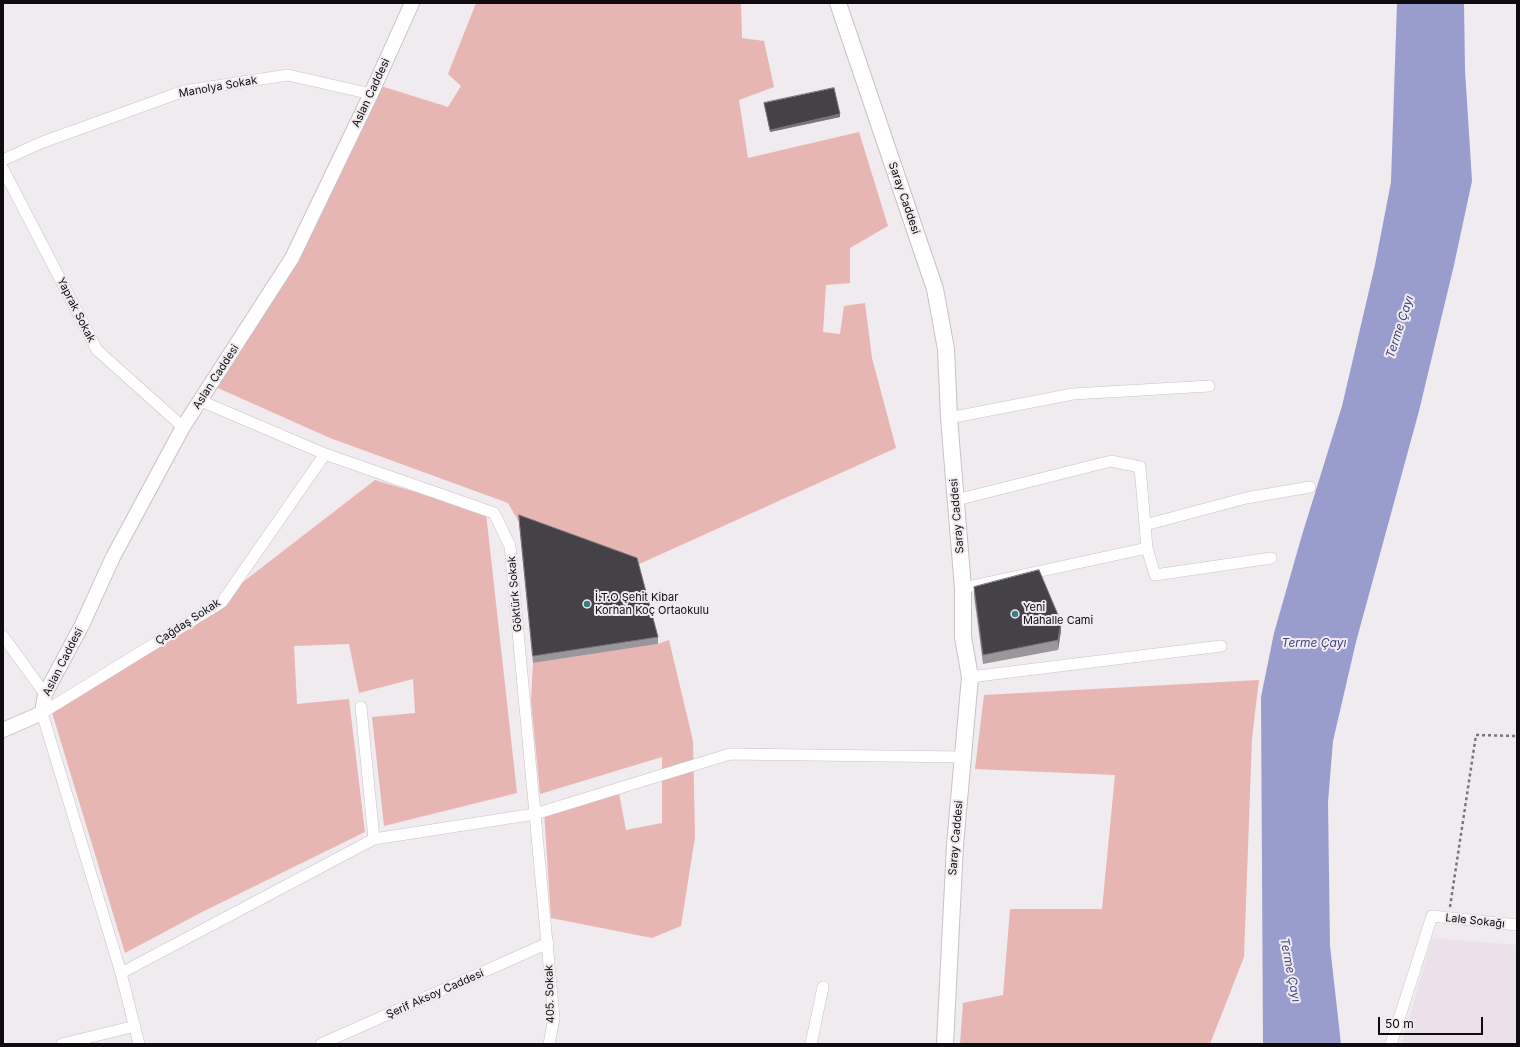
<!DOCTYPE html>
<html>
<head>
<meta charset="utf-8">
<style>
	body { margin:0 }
	#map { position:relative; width:1520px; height:1047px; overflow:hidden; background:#f0ebef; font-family:Inter,sans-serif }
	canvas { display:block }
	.frame { position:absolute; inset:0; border:4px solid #0e0c0e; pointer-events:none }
	.scale { position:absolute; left:1378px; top:1017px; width:105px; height:18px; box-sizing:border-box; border:2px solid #0e0c0e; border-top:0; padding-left:5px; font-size:12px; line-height:14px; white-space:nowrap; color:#0e0c0e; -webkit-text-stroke:3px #f0ebef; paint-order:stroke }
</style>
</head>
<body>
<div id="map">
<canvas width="1520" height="1047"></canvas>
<div class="frame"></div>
<div class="scale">50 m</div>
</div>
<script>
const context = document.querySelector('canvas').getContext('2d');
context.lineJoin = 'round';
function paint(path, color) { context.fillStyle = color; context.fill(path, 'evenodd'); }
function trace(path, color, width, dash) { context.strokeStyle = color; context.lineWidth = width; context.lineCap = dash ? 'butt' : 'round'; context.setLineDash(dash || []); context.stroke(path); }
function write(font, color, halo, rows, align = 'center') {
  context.font = font + ' Inter,sans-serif'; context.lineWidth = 4; context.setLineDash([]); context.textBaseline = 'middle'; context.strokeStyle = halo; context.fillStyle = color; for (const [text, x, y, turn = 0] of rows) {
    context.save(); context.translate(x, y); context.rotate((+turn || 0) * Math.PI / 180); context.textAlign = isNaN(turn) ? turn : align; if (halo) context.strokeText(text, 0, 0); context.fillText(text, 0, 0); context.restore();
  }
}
paint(new Path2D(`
	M 1432,938 L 1517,945 L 1517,1044 L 1402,1044 Z`), '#ece0ea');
paint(new Path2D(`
	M 476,3 L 741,3 L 742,38 L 764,41 L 774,87 L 739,100 L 748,158 L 859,132 L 888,226 L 850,248 L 850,283 L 826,285 L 823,332 L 840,334 L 844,306 L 865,303 L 872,358 L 896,448 L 637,565 L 519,522 L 508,503 L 330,438 L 211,385 L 302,226 L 381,86 L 448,107 L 461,86 L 448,74 Z
	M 375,480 L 486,513 L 517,793 L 384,826 L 372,717 L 415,713 L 413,679 L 359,693 L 349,644 L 294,646 L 297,704 L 349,699 L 365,832 L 200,913 L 125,953 L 50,706 L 221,599 Z
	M 669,640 L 693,741 L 695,837 L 681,926 L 652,938 L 551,918 L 544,811 L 618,788 L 626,830 L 662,823 L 662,757 L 540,794 L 531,700 L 533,663 L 658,644 Z
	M 1259,680 L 1252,738 L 1244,957 L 1210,1044 L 960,1044 L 963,1003 L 1003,995 L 1010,909 L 1102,909 L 1115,775 L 975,769 L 984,695 Z`), '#e7b6b2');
paint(new Path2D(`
	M 1397,3 L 1464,3 L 1465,70 L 1472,181 L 1454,265 L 1419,411 L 1356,642 L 1333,741 L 1328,802 L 1330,946 L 1341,1044 L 1263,1044 L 1261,697 L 1274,633 L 1302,535 L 1342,406 L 1375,265 L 1391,182 Z`), '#989dce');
const minor = new Path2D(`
	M 3,160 L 43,142 L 184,91 L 288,75 L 371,94
	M 3,169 L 97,350 L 183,427
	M 201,401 L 325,454 L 494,513 L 510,546 L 554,1018 L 549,1044
	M 949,418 L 1073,394 L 1209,386
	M 956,500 L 1111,461 L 1140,467 L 1147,548 L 1155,575 L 1271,558
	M 1145,525 L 1246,498 L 1310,487
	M 963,588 L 1147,548
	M 3,636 L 45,694
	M 970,677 L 1221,646
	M 374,839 L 535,814 L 730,754 L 964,757
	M 121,973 L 374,839 L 361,707
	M 62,1044 L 135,1026
	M 139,1044 L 121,973 L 42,713 L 222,602 L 325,454
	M 321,1044 L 548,943
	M 811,1044 L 823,987
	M 1391,1044 L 1432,916 L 1517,925`);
const tertiary = new Path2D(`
	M 3,730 L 42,713 L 45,694 L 82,625 L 113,557 L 183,427 L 292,258 L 371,94 L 412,3`);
const secondary = new Path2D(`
	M 838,3 L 935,289 L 946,349 L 949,418 L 963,588 L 963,637 L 970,677 L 955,845 L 945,1044`);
trace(minor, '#c7c2c6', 12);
trace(tertiary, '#c7c2c6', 16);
trace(secondary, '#c7c2c6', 18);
trace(new Path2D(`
	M 1450,907 L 1476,735 L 1517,736`), '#787578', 2.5, [3, 3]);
trace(minor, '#fff', 11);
trace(tertiary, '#fff', 14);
trace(secondary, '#fff', 16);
paint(new Path2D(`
	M 764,103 L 840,117 L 770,132 Z
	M 519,515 L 658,637 L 658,644 L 533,663 L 519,522 Z
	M 974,587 L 1061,631 L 1058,650 L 983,664 L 974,596 Z`), '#9a969a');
paint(new Path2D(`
	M 840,114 L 840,117 L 770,132 L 770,130 Z
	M 1061,622 L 1061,631 L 1058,650 L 1058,640 Z`), '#787579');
const building = new Path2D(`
	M 834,88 L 840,114 L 770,130 L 764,103 Z
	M 519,515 L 637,558 L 658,637 L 533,656 Z
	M 1039,570 L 1061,622 L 1058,640 L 983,655 L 974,587 Z`);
paint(building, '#444246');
trace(building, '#787579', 1);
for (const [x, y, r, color] of [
	[587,604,4,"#367f84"],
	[1015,614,4,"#367f84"]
]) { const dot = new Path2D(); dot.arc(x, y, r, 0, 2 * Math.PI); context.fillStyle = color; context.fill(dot); trace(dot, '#f0ebef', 1.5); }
write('11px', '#0e0c0e', '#f0ebef', [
	["Manolya Sokak",218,87,-10],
	["Aslan Caddesi",371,93,-65],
	["Saray Caddesi",904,198,71],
	["Yaprak Sokak",76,310,63],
	["Aslan Caddesi",216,377,-57],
	["Saray Caddesi",957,516,-95],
	["Göktürk Sokak",515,594,-95],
	["Çağdaş Sokak",188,622,-33],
	["Aslan Caddesi",63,662,-63],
	["Saray Caddesi",956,838,-85],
	["Lale Sokağı",1475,921,6],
	["Şerif Aksoy Caddesi",435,994,-24],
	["405. Sokak",550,994,-92]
]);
write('11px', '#0e0c0e', '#f0ebef', [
	["İ.T.O Şehit Kibar",595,598],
	["Korhan Koç Ortaokulu",595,611],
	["Yeni",1023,608],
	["Mahalle Cami",1023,621]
], 'left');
write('italic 12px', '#414280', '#f0ebef', [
	["Terme Çayı",1400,327,-72],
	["Terme Çayı",1314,643],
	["Terme Çayı",1290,970,79]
]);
</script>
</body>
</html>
